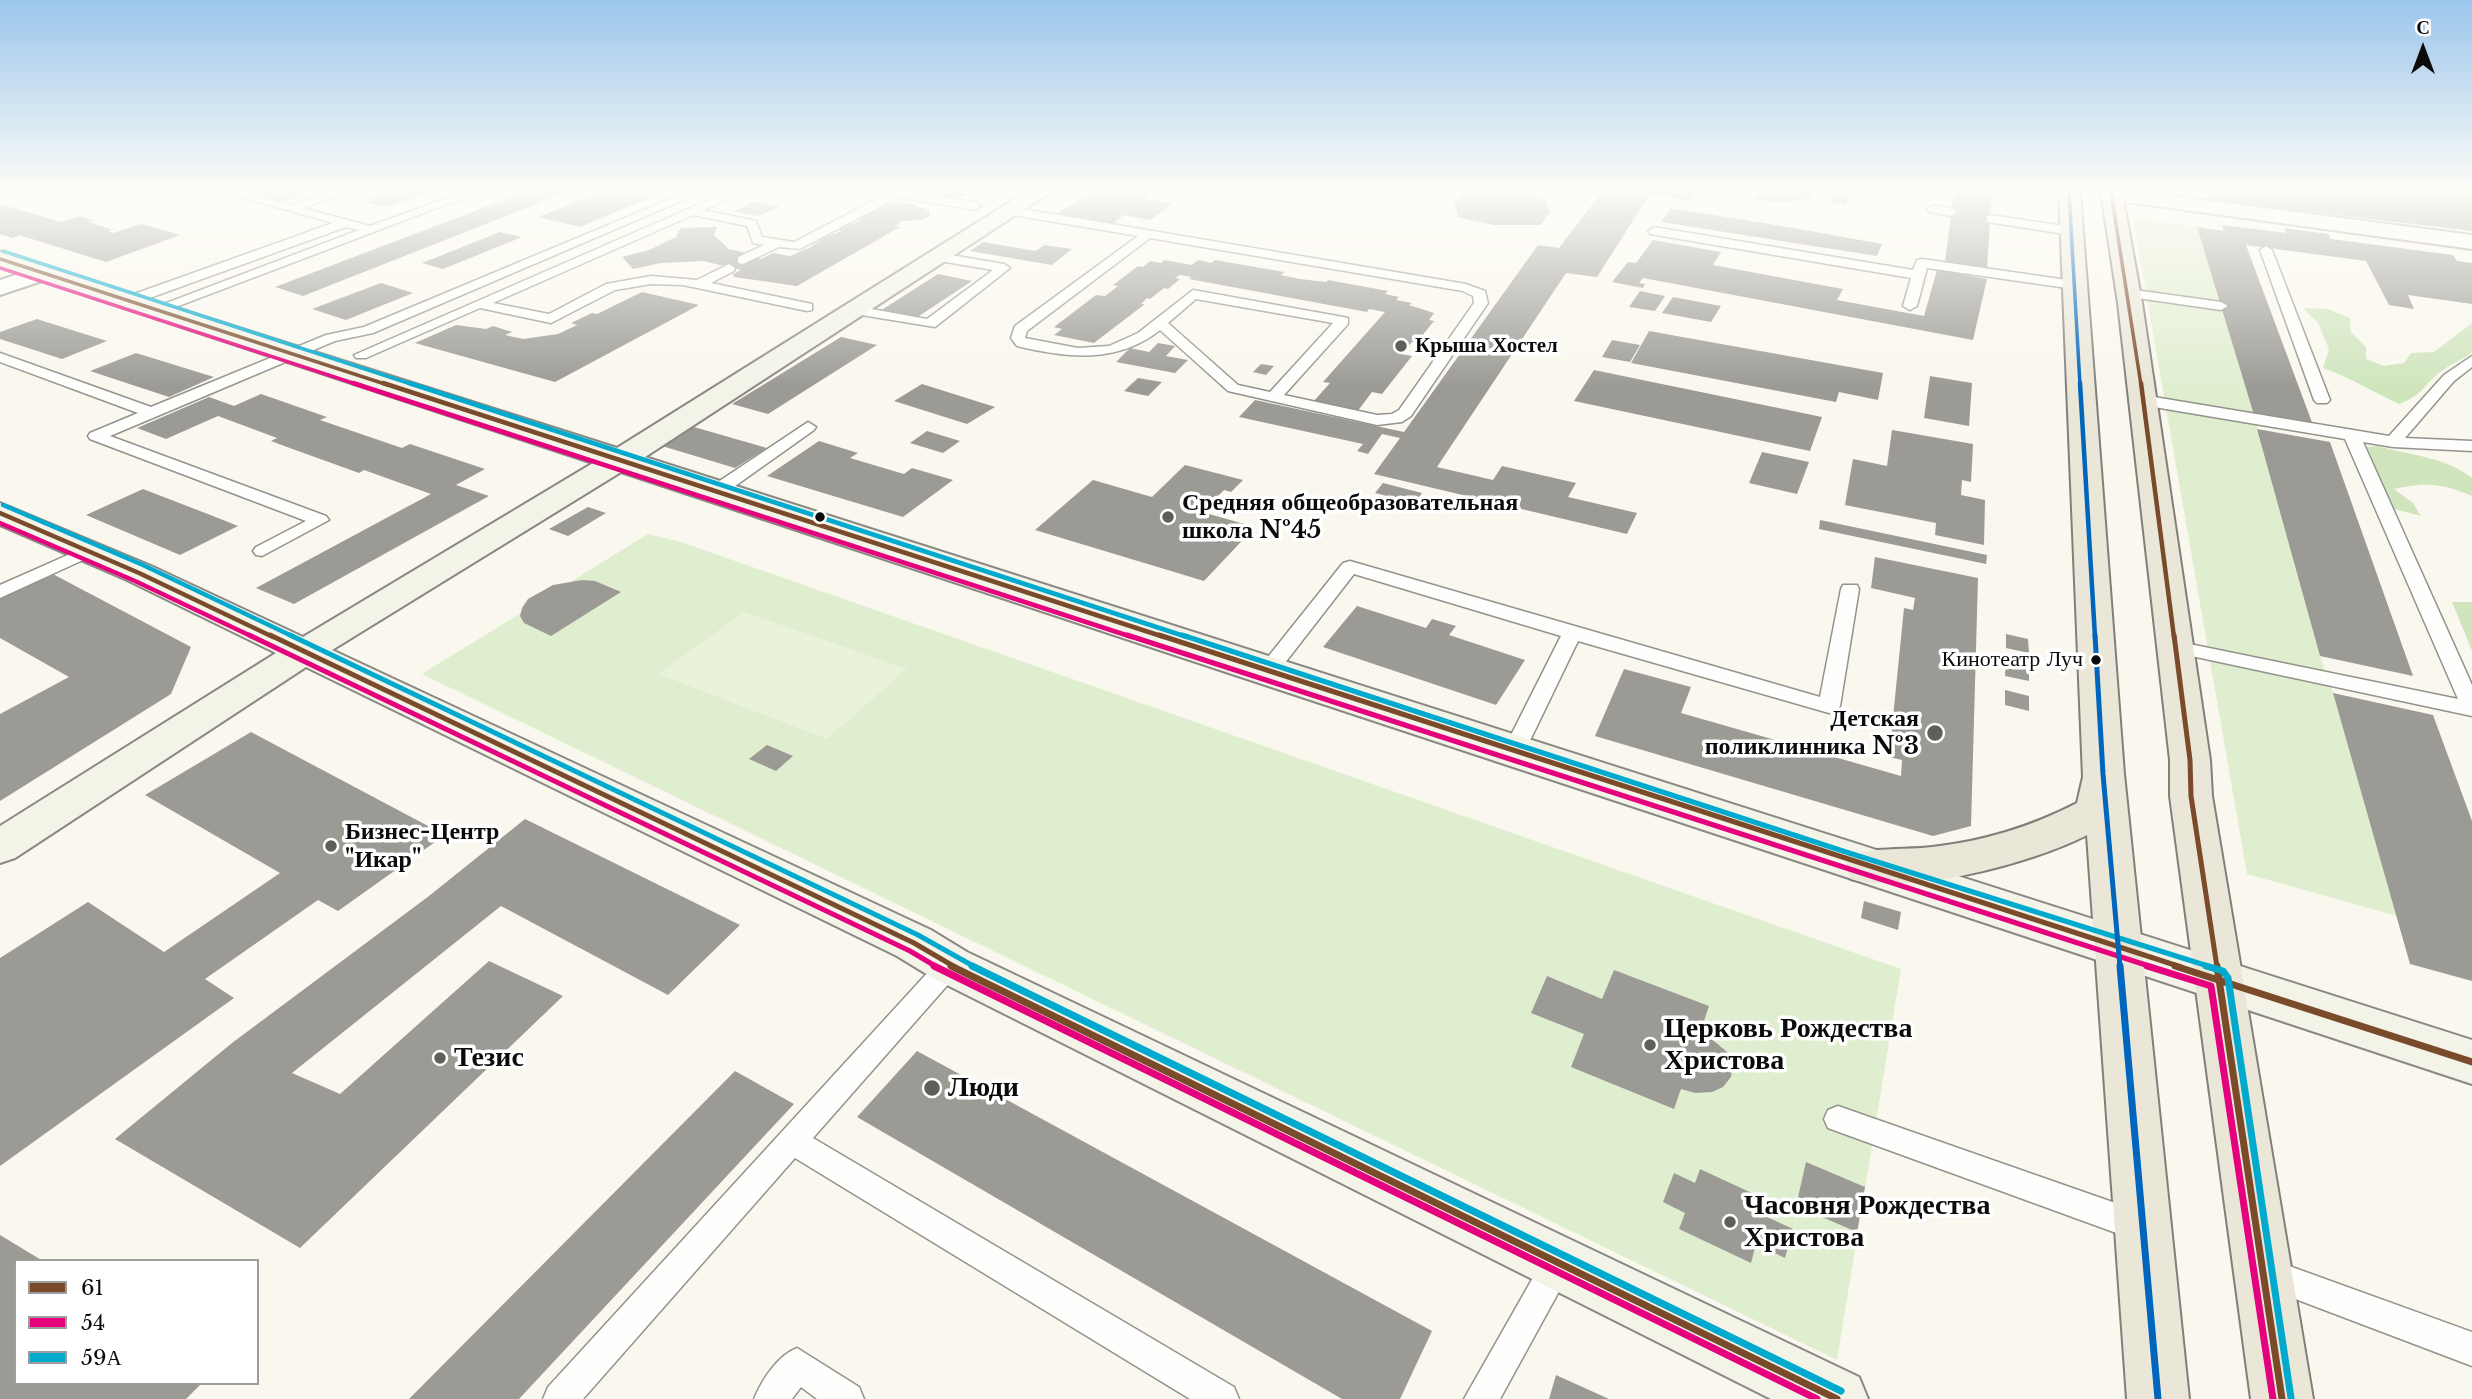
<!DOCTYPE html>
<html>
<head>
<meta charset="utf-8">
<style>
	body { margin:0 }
	#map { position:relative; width:2472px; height:1399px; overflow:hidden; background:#faf8ee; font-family:"Libre Baskerville",serif }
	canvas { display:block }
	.legend { position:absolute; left:14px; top:1259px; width:245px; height:126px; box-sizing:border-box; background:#fff; border:2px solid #9d9d9d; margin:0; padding:9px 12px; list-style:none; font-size:21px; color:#0b0b0b }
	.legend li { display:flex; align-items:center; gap:14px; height:35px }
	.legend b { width:35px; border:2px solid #9d9d9d }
	.north { position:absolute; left:2388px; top:14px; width:70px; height:70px; -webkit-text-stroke:5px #fff; paint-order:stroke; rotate:0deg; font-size:19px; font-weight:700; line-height:28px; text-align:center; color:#0b0b0b }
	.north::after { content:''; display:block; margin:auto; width:24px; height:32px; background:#0b0b0b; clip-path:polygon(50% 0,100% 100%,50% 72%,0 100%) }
</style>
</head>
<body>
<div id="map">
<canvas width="2472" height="1399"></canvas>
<ul class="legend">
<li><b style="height:9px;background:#7a4b2a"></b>61</li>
<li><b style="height:9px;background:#e5007d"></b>54</li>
<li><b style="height:9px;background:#00a9ce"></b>59А</li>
</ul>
<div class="north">С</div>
</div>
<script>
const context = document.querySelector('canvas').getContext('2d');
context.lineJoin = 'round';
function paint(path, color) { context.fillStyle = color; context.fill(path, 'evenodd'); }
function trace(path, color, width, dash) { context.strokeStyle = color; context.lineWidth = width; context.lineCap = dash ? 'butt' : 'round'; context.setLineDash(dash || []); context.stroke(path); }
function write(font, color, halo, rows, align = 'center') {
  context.font = font + ' "Libre Baskerville",serif'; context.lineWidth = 7; context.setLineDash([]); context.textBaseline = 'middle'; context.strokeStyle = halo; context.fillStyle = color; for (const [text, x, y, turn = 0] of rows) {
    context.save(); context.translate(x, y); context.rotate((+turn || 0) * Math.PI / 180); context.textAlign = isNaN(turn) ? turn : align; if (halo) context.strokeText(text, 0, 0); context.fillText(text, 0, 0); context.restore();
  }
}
paint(new Path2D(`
	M 2133,218 L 2197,227 L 2254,415 L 2320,656 L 2333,693 L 2397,916 L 2247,874 Z
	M 648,534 L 681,542 L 1901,969 L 1837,1360 L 422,674 Z`), '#e0eed0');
paint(new Path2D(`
	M 2303,308 L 2328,309 L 2350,318 L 2351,332 L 2366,347 L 2366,359 L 2384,366 L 2404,363 L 2411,353 L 2434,352 L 2472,323 L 2472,352 C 2463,360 2452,363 2443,370 C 2423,384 2424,395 2399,404 C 2373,392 2350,377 2323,368 L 2329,349 L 2318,323 Z
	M 2377,446 C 2409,455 2446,457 2472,478 L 2472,496 C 2442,483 2426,482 2394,489 L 2413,503 L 2421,516 L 2391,508 L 2367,447 Z
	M 2452,602 L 2472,602 L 2472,651 Z`), '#d0e5be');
paint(new Path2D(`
	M 744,612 L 907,669 L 827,739 L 658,674 Z`), '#eaf2d9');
paint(new Path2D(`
	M 245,192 L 310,192 L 285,201 Z
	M 373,192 L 432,192 L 386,207 L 367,202 L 373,200 L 366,198 L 378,194 Z
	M 525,192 L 567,192 L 303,296 L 275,287 Z
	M 601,192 L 664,192 L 580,227 L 538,217 Z
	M 924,192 L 967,192 L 964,196 L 953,198 Z
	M 1091,192 L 1155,192 L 1145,199 L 1173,204 L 1150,220 L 1124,215 L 1108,227 L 1052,217 Z
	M 1466,192 L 1511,192 L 1547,198 L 1546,203 L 1550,212 L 1540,225 L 1495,225 L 1456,217 L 1458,213 L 1453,203 Z
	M 1602,192 L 1697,192 L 1692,201 L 1650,194 L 1597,277 L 1566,273 L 1437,467 L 1493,480 L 1502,466 L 1576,483 L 1568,497 L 1637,513 L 1627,534 L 1374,474 L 1400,438 L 1382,434 L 1368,454 L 1357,451 L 1363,444 L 1239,417 L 1255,400 L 1404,432 L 1538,245 L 1559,248 Z
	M 1760,192 L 1814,192 L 1808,199 L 1779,202 L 1754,200 Z
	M 1834,192 L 1851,192 L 1846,205 L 1830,202 Z
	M 1954,192 L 1992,192 L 1987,268 L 1945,262 Z
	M 2207,192 L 2472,192 L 2472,231 L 2210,200 Z
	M 754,201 L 780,206 L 759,216 L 733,212 Z
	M 891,202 L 916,204 L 915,206 L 929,210 L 930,216 L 923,220 L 902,221 L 895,226 L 900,227 L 797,286 L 734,277 L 733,274 L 741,270 L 703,261 L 661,263 L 633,269 L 622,257 L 649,250 L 676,237 L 681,228 L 717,227 L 714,235 L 729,249 L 747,253 L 736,259 L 747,261 L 754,257 L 761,259 L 773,253 L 790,256 L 809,248 L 827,236 L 842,231 L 837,230 L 862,220 L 858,219 L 878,205 Z
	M 0,204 L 61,222 L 80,216 L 95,221 L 89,222 L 113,230 L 108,231 L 113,233 L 141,224 L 180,235 L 106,262 L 19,235 L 12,238 L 0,234 Z
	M 1671,208 L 1788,227 L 1882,244 L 1877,256 L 1661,222 Z
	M 2222,225 L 2286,233 L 2284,228 L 2328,234 L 2331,239 L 2453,255 L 2457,261 L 2472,263 L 2472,304 L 2408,295 L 2414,309 L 2389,305 L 2366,261 L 2246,245 L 2313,425 L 2254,415 L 2197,227 L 2224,231 Z
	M 500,232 L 522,237 L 443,269 L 422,263 Z
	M 1653,240 L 1721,252 L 1713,265 L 1843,289 L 1837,300 L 1924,316 L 1937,270 L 1987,279 L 1973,340 L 1643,278 L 1639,283 L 1645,284 L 1643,288 L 1612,282 L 1628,262 L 1636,263 Z
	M 983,242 L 1036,251 L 1044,245 L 1072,249 L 1052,265 L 970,251 Z
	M 1164,260 L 1192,265 L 1198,260 L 1211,263 L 1215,260 L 1284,272 L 1281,275 L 1300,279 L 1326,282 L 1328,280 L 1388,291 L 1385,294 L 1399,297 L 1396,300 L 1412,303 L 1409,305 L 1434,313 L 1429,320 L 1434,321 L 1417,342 L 1412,342 L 1401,354 L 1412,356 L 1382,394 L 1372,392 L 1357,412 L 1313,402 L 1330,383 L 1323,382 L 1385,312 L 1369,309 L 1367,312 L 1189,279 L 1191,277 L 1180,275 L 1175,278 L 1180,279 L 1168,289 L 1164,288 L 1150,299 L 1147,298 L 1141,304 L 1145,304 L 1094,343 L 1054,335 L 1062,329 L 1054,327 L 1096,295 L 1105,296 L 1118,286 L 1113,285 L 1138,266 L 1143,267 L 1150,261 L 1161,263 Z
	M 938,274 L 972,281 L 916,318 L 880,311 Z
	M 381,283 L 413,293 L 346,320 L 312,309 Z
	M 1640,291 L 1665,296 L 1655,311 L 1629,307 Z
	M 642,292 L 699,305 L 555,382 L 415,343 L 456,325 L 486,329 L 493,326 L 512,332 L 505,335 L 523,339 L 558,334 L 577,325 L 571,323 L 592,313 L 597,314 Z
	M 1673,297 L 1721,306 L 1711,322 L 1662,313 Z
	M 37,319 L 107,341 L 62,359 L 0,339 L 0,332 Z
	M 1649,331 L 1883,373 L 1878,400 L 1839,392 L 1836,402 L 1631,363 Z
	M 841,337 L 877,345 L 768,414 L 732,404 Z
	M 1612,340 L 1640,345 L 1630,362 L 1602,357 Z
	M 1158,343 L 1175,346 L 1166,356 L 1188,360 L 1175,373 L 1116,362 L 1130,348 L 1149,352 Z
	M 136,353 L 214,377 L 169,397 L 90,371 Z
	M 1261,364 L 1274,366 L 1266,375 L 1253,372 Z
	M 1594,370 L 1822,417 L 1810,451 L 1574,401 Z
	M 1930,376 L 1972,383 L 1969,426 L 1924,418 Z
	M 1138,378 L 1162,382 L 1148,396 L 1124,391 Z
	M 922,384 L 995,407 L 967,424 L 894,401 Z
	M 261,394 L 327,417 L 320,420 L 402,448 L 410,444 L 485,469 L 456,485 L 489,496 L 294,604 L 256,588 L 431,494 L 364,470 L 359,473 L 287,447 L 271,441 L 277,438 L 218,416 L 166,439 L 137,428 L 209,397 L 234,406 Z
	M 694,427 L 767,448 L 735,468 L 662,446 Z
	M 2257,429 L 2330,442 L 2413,676 L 2320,656 Z
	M 1892,430 L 1973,444 L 1971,482 L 1962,480 L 1961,495 L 1985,500 L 1984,545 L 1935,535 L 1936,523 L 1845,505 L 1853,459 L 1887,466 Z
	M 927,431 L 960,441 L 943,453 L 910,443 Z
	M 819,441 L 858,453 L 850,458 L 904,474 L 912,468 L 953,480 L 903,517 L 767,476 Z
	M 1762,452 L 1809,462 L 1797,494 L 1749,483 Z
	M 1185,465 L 1243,480 L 1231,492 L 1224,490 L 1202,512 L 1255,527 L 1204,581 L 1035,530 L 1093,480 L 1152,497 Z
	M 1383,483 L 1422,493 L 1415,503 L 1375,493 Z
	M 143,489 L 213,516 L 238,526 L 180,555 L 86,515 Z
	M 588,507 L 606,513 L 568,536 L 549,529 Z
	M 1820,520 L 1987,555 L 1986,564 L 1819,529 Z
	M 1875,557 L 1978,578 L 1971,826 L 1933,836 L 1595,736 L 1624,669 L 1691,687 L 1681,713 L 1901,776 L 1902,760 L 1889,757 L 1904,608 L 1913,610 L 1915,598 L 1871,588 Z
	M 49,572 L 191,647 L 171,694 L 0,801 L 0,714 L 69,677 L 0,638 L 0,595 Z
	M 582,580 L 595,581 L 621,592 L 551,636 L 524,623 L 520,616 L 522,608 L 528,599 L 553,585 Z
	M 1357,606 L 1426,628 L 1432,619 L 1456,626 L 1449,635 L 1525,660 L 1496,705 L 1323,647 Z
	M 2006,634 L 2028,639 L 2029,653 L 2006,648 Z
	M 2006,662 L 2029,667 L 2029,681 L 2005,676 Z
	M 2005,690 L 2029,696 L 2029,711 L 2005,705 Z
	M 2333,693 L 2433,715 L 2472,821 L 2472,981 L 2410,964 Z
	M 251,732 L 445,835 L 338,911 L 318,900 L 205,979 L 234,998 L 0,1166 L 0,958 L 88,902 L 164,952 L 280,873 L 145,795 Z
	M 767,745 L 793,756 L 776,771 L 749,759 Z
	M 525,819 L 740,925 L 668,995 L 501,906 L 292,1073 L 340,1094 L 489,961 L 563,996 L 300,1248 L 115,1139 L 232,1043 L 429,896 Z
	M 1864,901 L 1901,912 L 1898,930 L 1861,918 Z
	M 1614,970 L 1709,1006 L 1701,1030 L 1727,1052 L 1733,1065 L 1731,1077 L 1723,1087 L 1712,1092 L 1695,1093 L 1681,1089 L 1674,1109 L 1571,1067 L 1584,1034 L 1531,1013 L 1547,976 L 1602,999 Z
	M 917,1051 L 1432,1331 L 1400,1399 L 1342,1399 L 857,1117 Z
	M 735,1071 L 794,1104 L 519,1399 L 409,1399 Z
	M 1806,1162 L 1865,1187 L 1857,1232 L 1796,1206 Z
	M 1700,1169 L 1769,1201 L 1765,1216 L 1793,1229 L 1785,1258 L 1756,1244 L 1751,1263 L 1679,1229 L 1685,1213 L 1663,1202 L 1674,1173 L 1695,1183 Z
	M 0,1235 L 43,1261 L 16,1261 L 16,1383 L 202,1383 L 186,1399 L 0,1399 Z
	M 1556,1375 L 1609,1399 L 1549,1399 Z`), '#9c9a95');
const lane = new Path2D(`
	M 224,192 L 242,192 L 290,205 L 330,192 L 347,192 L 303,208 L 370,226 L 463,192 L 479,192 L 160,313 L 155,314 L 148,310 L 359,230 L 346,227 L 133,304 L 123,304 L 123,298 L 333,223 Z
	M 687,192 L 702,192 L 373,333 L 335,341 L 110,436 L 326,516 L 329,520 L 262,556 L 256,555 L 253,551 L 256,547 L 306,521 L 90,439 L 88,436 L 90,433 L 138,413 L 0,362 L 0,353 L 151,407 L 326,335 L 364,327 Z
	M 727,192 L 742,192 L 704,210 L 756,221 L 762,237 L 794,242 L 890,192 L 909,192 L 975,202 L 981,206 L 975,210 L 898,197 L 800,249 L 779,247 L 743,264 L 738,263 L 738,257 L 764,245 L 753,243 L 747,226 L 693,215 L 493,303 L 549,314 L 606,284 L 651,276 L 697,280 L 729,264 L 735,268 L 734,271 L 711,283 L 812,304 L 812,310 L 807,311 L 683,285 L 651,284 L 615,290 L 551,323 L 480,308 L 366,358 L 356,358 L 354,355 Z
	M 2179,192 L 2210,192 L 2215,195 C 2207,201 2187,198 2179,192 Z
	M 1933,205 L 1955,209 L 1957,212 L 1951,216 L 1929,212 L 1927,209 Z
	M 1011,207 L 1466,284 L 1485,291 L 1488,303 L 1411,416 L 1402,422 L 1377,425 L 1228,391 L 1160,330 C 1117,364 1067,358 1017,346 L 1011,338 L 1015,326 L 1138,236 L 1007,214 L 1007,208 ZM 1150,238 L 1463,291 L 1473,296 L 1474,303 L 1399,410 L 1392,414 L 1377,415 L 1284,395 L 1348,324 L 1348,318 L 1343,317 L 1193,290 L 1138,333 L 1109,346 L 1078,348 L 1025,338 L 1027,331 ZM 1196,299 L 1333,323 L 1270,392 L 1238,385 L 1168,323 Z
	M 1991,215 L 2071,227 L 2077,231 L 2071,235 L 1987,222 L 1987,216 Z
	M 1654,227 L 1913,270 L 1917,260 L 1922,259 L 2074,281 L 2081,285 L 2074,289 L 1927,268 L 1917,306 L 1910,310 L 1903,306 L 1911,278 L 1650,234 L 1648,231 Z
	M 2266,246 L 2272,250 L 2330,400 L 2327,403 L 2317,403 L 2314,400 L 2260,250 Z
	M 939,253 L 1004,264 L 1010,268 L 935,327 L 855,314 L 848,310 L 855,306 L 927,319 L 993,270 L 934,260 L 934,254 Z
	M 2128,289 L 2221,302 L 2228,306 L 2221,310 L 2123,296 L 2123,290 Z
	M 2472,356 L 2472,367 L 2454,381 L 2405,438 L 2472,441 L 2472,451 L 2393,447 L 2363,442 L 2472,685 L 2472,716 L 2168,651 L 2165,647 L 2168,643 L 2175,641 L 2458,699 L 2345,439 L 2142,405 L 2134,400 L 2142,395 L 2389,436 L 2444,375 Z
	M 808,422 L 816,427 L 814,430 L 721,496 L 709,496 L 706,492 L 709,488 Z
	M 88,546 L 94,547 L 97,551 L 94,555 L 0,598 L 0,585 Z
	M 1350,561 L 1820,697 L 1841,589 L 1843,585 L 1857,585 L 1859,589 L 1840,706 L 1836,711 L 1829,713 L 1578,641 L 1524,753 L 1521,758 L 1513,760 L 1505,758 L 1502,753 L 1561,636 L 1354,574 L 1274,677 L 1260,677 L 1257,672 L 1260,667 L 1343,563 Z
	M 950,955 L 959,958 L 963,965 L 959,972 L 813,1138 L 1234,1387 L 1239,1399 L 1190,1399 L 795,1158 L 583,1399 L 543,1399 L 548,1387 L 941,958 Z
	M 1838,1106 L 2141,1212 L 2152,1217 L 2156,1227 L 2152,1237 L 2141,1242 L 1828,1128 L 1824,1119 L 1828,1110 Z
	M 1558,1249 L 1569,1253 L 1574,1264 L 1500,1399 L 1464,1399 L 1547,1253 Z
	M 2267,1258 L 2472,1332 L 2472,1366 L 2256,1284 L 2251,1273 L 2256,1262 Z
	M 797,1348 L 859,1387 L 864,1399 L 817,1399 L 801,1387 L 792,1399 L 754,1399 C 762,1380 777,1356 797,1348 Z`);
const street = new Path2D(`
	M 2102,192 L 2142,192 L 2472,235 L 2472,249 L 2111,200 L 2103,199 Z
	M 43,266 L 51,268 L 55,273 L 51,278 L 0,295 L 0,280 Z`);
const secondary = new Path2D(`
	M 1026,192 L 1051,192 L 645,457 L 2472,1040 L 2472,1084 L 621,472 L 332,650 L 931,930 L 967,952 L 1859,1377 L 1868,1399 L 1771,1399 L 933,978 L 897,956 L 306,667 L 15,858 L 0,863 L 0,826 L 276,653 L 127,580 L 0,525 L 0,503 L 151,566 L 303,637 L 593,463 L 0,267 L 0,252 L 617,448 Z`);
const primary = new Path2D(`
	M 2059,192 L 2080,192 L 2124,774 L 2189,1399 L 2127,1399 L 2087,835 C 2033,863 1909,896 1851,879 L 1845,867 L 1851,855 C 1877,847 1905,850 1932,847 C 1985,841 2030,827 2077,803 L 2083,777 Z
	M 2101,192 L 2122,192 L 2142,303 L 2210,760 L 2212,796 L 2313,1399 L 2251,1399 L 2170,796 L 2170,760 L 2118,303 Z`);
trace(lane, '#93928d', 3);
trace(street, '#93928d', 4);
trace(secondary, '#898884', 4);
trace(primary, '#807f7a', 4);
paint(lane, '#fefefc');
paint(street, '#fefefc');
paint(secondary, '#f4f3e8');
paint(primary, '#eae7d9');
trace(new Path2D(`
	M 2111,192 L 2141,385
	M 0,259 L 388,385`), '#7a4b2a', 3.5);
trace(new Path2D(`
	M 383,383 L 1164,637
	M 2141,383 L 2174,637
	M 0,513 L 139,573 L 273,637`), '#7a4b2a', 4.5);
trace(new Path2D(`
	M 270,635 L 914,943 L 955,967
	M 1159,635 L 2181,967
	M 2174,635 L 2190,760 L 2191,796 L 2217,967`), '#7a4b2a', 5);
trace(new Path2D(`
	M 951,966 L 1837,1399
	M 2175,966 L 2472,1062
	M 2217,966 L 2282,1399`), '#7a4b2a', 7);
trace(new Path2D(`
	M 0,268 L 359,385`), '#e5007d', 3.5);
trace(new Path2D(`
	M 353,383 L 1132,637
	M 0,523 L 135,581 L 253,637`), '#e5007d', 4.5);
trace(new Path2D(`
	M 249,635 L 910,951 L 937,967
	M 1127,635 L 2152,967`), '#e5007d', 5);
trace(new Path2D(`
	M 934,966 L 1817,1399
	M 2147,966 L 2211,986 L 2273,1399`), '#e5007d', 7);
trace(new Path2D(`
	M 3,251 L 414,385`), '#00a9ce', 3.5);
trace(new Path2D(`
	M 409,383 L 1187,637
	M 3,505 L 143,565 L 294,637`), '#00a9ce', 4.5);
trace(new Path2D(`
	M 290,635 L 918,935 L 975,967
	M 1182,635 L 1849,853 L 2211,967`), '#00a9ce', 5);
trace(new Path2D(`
	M 972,966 L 1841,1391
	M 2206,966 L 2223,971 L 2228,978 L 2291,1398`), '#00a9ce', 7);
trace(new Path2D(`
	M 2069,192 L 2080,385`), '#0065bd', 3.5);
trace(new Path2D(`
	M 2080,383 L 2095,637`), '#0065bd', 4.5);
trace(new Path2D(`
	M 2095,635 L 2103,774 L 2120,967`), '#0065bd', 5);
trace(new Path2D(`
	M 2120,966 L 2158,1399`), '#0065bd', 7);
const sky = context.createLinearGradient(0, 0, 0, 388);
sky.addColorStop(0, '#9bc6ec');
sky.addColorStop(0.49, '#fdfcf7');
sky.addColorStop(1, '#fdfcf700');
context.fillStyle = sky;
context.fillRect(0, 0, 2472, 388);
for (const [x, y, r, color] of [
	[1401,346,7,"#5f5e5a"],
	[820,517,6,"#0b0b0b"],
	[1168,517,7,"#5f5e5a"],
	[2096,660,6,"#0b0b0b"],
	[1935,733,9,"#5f5e5a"],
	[331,846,7,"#5f5e5a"],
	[1650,1045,7,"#5f5e5a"],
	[440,1058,7,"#5f5e5a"],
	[932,1088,9,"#5f5e5a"],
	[1730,1222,7,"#5f5e5a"]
]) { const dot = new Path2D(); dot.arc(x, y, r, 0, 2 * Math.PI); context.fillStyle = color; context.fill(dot); trace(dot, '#fff', 2.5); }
write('bold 21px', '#0b0b0b', '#fff', [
	["Крыша Хостел",1415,346]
], 'left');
write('22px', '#0b0b0b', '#fff', [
	["Кинотеатр Луч",2083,660]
], 'right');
write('bold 24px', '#0b0b0b', '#fff', [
	["Средняя общеобразовательная",1182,503],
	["школа №45",1182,531],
	["Детская",1919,719,"right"],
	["поликлинника №3",1919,747,"right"],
	["Бизнес-Центр",345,832],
	["\"Икар\"",345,860]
], 'left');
write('bold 28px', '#0b0b0b', '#fff', [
	["Церковь Рождества",1664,1029],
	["Христова",1664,1061],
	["Тезис",454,1058],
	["Люди",948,1088],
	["Часовня Рождества",1744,1206],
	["Христова",1744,1238]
], 'left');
</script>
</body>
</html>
